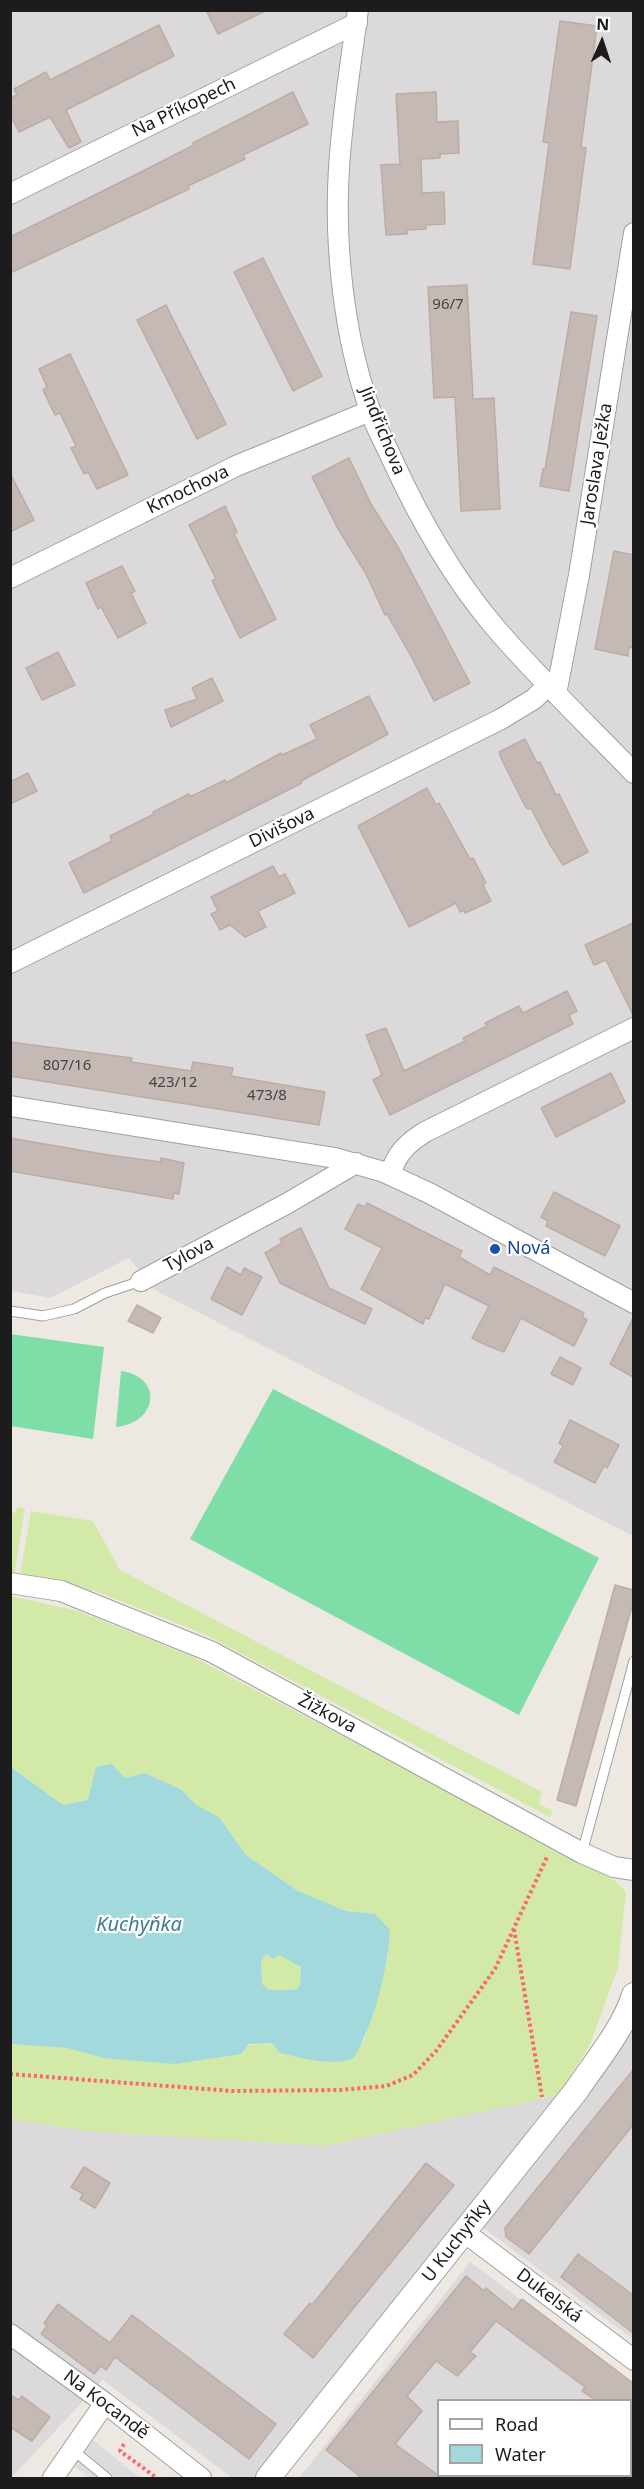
<!DOCTYPE html>
<html>
<head>
<meta charset="utf-8">
<style>
	body { margin:0 }
	#map { position:relative; width:644px; height:2489px; overflow:hidden; background:#eee8e2; font-family:"Noto Sans",sans-serif }
	canvas { display:block }
	.frame { position:absolute; inset:0; border:12px solid #1c1c1c; pointer-events:none }
	.legend { position:absolute; left:437px; top:2399px; width:195px; height:78px; box-sizing:border-box; background:#fff; border:2px solid #a4a4a4; margin:0; padding:8px 10px; list-style:none; font-size:18px; color:#1c1c1c }
	.legend li { display:flex; align-items:center; gap:12px; height:30px }
	.legend b { width:30px; border:2px solid #a4a4a4 }
	.north { position:absolute; left:572px; top:12px; width:60px; height:60px; -webkit-text-stroke:4px #fff; paint-order:stroke; rotate:3deg; font-size:16px; font-weight:700; line-height:24px; text-align:center; color:#1c1c1c }
	.north::after { content:''; display:block; margin:auto; width:21px; height:27px; background:#1c1c1c; clip-path:polygon(50% 0,100% 100%,50% 72%,0 100%) }
</style>
</head>
<body>
<div id="map">
<canvas width="644" height="2489"></canvas>
<div class="frame"></div>
<ul class="legend">
<li><b style="height:8px;background:#fff"></b>Road</li>
<li><b style="height:16px;background:#a2d9dc"></b>Water</li>
</ul>
<div class="north">N</div>
</div>
<script>
const context = document.querySelector('canvas').getContext('2d');
context.lineJoin = 'round';
function paint(path, color) { context.fillStyle = color; context.fill(path, 'evenodd'); }
function trace(path, color, width, dash) { context.strokeStyle = color; context.lineWidth = width; context.lineCap = dash ? 'butt' : 'round'; context.setLineDash(dash || []); context.stroke(path); }
function write(font, color, halo, rows, align = 'center') {
  context.font = font + ' "Noto Sans",sans-serif'; context.lineWidth = 4.5; context.setLineDash([]); context.textBaseline = 'middle'; context.strokeStyle = halo; context.fillStyle = color; for (const [text, x, y, turn = 0] of rows) {
    context.save(); context.translate(x, y); context.rotate((+turn || 0) * Math.PI / 180); context.textAlign = isNaN(turn) ? turn : align; if (halo) context.strokeText(text, 0, 0); context.fillText(text, 0, 0); context.restore();
  }
}
paint(new Path2D(`
	M 10,11 L 633,11 L 633,1536 L 155,1290 L 129,1258 L 50,1298 L 11,1291 Z
	M 633,1995 L 633,2339 L 474,2221 L 268,2478 L 231,2477 L 103,2380 L 11,2478 L 10,2119 L 88,2131 L 325,2146 L 576,2091 Z
	M 470,2262 L 633,2383 L 633,2478 L 299,2478 ZM 438,2400 L 630,2400 L 630,2476 L 438,2476 Z`), '#dbd9da');
paint(new Path2D(`
	M 17,1507 L 25,1508 L 15,1571 L 11,1576 L 11,1512 L 16,1513 Z
	M 31,1511 L 93,1521 L 120,1570 L 542,1792 L 539,1804 L 553,1811 L 550,1817 L 204,1634 L 93,1590 L 90,1596 L 23,1579 L 21,1570 Z
	M 10,1596 L 78,1611 L 193,1657 L 614,1880 L 626,1892 L 618,1967 L 590,2045 L 558,2095 L 325,2146 L 88,2131 L 11,2119 L 11,2044 L 67,2048 L 104,2058 L 272,2043 L 280,2053 L 364,2041 L 382,1983 L 388,1955 L 375,1914 L 346,1911 L 298,1891 L 246,1855 L 219,1817 L 196,1805 L 182,1790 L 145,1773 L 125,1778 L 112,1764 L 88,1800 L 63,1805 L 11,1767 Z
	M 279,1955 L 297,1963 L 301,1968 L 300,1985 L 295,1990 L 268,1990 L 262,1984 L 261,1962 L 264,1956 Z`), '#d3e9a7');
paint(new Path2D(`
	M 10,1334 L 104,1347 L 93,1439 L 11,1426 Z
	M 121,1371 C 164,1377 158,1423 116,1427 Z
	M 273,1389 L 599,1558 L 519,1715 L 190,1539 Z`), '#7fdea8');
paint(new Path2D(`
	M 92,2439 L 140,2478 L 90,2478 L 73,2465 Z`), '#dcdcdc');
paint(new Path2D(`
	M 112,1764 L 125,1778 L 145,1773 L 182,1790 L 196,1805 L 219,1817 L 246,1855 L 298,1891 L 346,1911 L 375,1914 L 390,1930 C 387,1974 375,2020 354,2058 C 332,2067 303,2058 280,2053 L 272,2043 L 249,2044 L 241,2054 L 175,2064 L 104,2058 L 67,2048 L 11,2044 L 11,1767 L 63,1805 L 88,1800 L 96,1767 ZM 269,1955 L 272,1959 L 279,1955 L 301,1967 L 300,1985 L 295,1990 L 269,1990 L 262,1984 L 261,1962 L 264,1956 Z`), '#a2d9dc');
const building = new Path2D(`
	M 206,10 L 267,10 L 218,34 Z
	M 560,21 L 597,26 L 581,147 L 586,148 L 570,269 L 533,264 L 549,143 L 543,142 Z
	M 159,25 L 174,56 L 66,110 L 81,142 L 69,148 L 50,117 L 19,132 L 10,115 L 10,98 L 17,95 L 14,89 L 46,72 L 50,80 Z
	M 293,92 L 308,124 L 243,155 L 245,159 L 188,186 L 189,189 L 10,273 L 10,237 L 137,174 L 194,145 L 193,143 Z
	M 436,92 L 437,122 L 458,121 L 459,153 L 440,154 L 440,158 L 421,159 L 422,193 L 444,192 L 445,224 L 426,225 L 426,229 L 407,230 L 407,234 L 386,235 L 381,165 L 400,164 L 396,94 Z
	M 263,258 L 322,376 L 293,391 L 234,272 Z
	M 467,285 L 473,399 L 494,398 L 500,509 L 461,511 L 455,397 L 434,398 L 428,287 Z
	M 166,305 L 226,424 L 197,439 L 137,320 Z
	M 571,312 L 597,316 L 569,491 L 540,486 L 543,469 L 545,469 Z
	M 70,354 L 128,475 L 97,489 L 88,472 L 84,474 L 71,448 L 76,446 L 60,413 L 55,415 L 43,390 L 47,387 L 39,369 Z
	M 349,458 L 371,504 L 398,547 L 470,683 L 434,701 L 411,656 L 387,614 L 385,615 L 365,572 L 337,527 L 312,477 Z
	M 10,473 L 34,520 L 10,532 Z
	M 225,506 L 237,532 L 234,534 L 276,619 L 240,638 L 212,581 L 216,579 L 189,525 Z
	M 614,551 L 633,555 L 633,648 L 629,647 L 628,656 L 595,649 Z
	M 122,566 L 135,591 L 131,593 L 146,623 L 118,638 L 101,607 L 98,609 L 86,583 Z
	M 58,652 L 75,685 L 42,700 L 26,668 Z
	M 212,678 L 223,701 L 171,727 L 165,710 L 197,699 L 192,688 Z
	M 369,696 L 388,734 L 301,781 L 302,783 L 84,893 L 69,863 L 112,841 L 110,836 L 154,814 L 153,812 L 189,794 L 190,797 L 225,780 L 226,783 L 281,753 L 282,755 L 317,739 L 310,725 Z
	M 525,739 L 537,763 L 540,762 L 556,795 L 559,794 L 588,852 L 563,865 L 549,843 L 531,808 L 528,809 L 525,806 L 500,756 L 501,756 L 499,752 Z
	M 28,773 L 37,791 L 10,804 L 10,782 Z
	M 427,788 L 436,805 L 439,803 L 470,859 L 473,858 L 486,883 L 483,885 L 491,901 L 465,913 L 464,910 L 460,912 L 456,903 L 409,927 L 358,826 Z
	M 273,866 L 279,877 L 285,874 L 295,893 L 258,911 L 266,927 L 245,937 L 230,925 L 220,930 L 211,914 L 218,911 L 211,897 Z
	M 633,923 L 633,1015 L 606,960 L 594,965 L 585,945 Z
	M 567,991 L 577,1011 L 569,1015 L 573,1024 L 390,1115 L 373,1080 L 382,1075 L 366,1035 L 386,1028 L 404,1071 L 465,1041 L 463,1038 L 487,1026 L 485,1023 L 519,1006 L 523,1013 Z
	M 10,1042 L 132,1058 L 131,1062 L 191,1071 L 193,1062 L 233,1068 L 231,1076 L 325,1092 L 319,1125 L 10,1076 Z
	M 611,1073 L 625,1102 L 556,1137 L 541,1108 Z
	M 10,1138 L 108,1155 L 161,1162 L 161,1158 L 184,1163 L 179,1194 L 174,1193 L 173,1199 L 10,1171 Z
	M 554,1192 L 620,1226 L 605,1256 L 546,1226 L 548,1221 L 541,1217 Z
	M 367,1203 L 462,1251 L 459,1257 L 490,1275 L 494,1267 L 584,1313 L 582,1317 L 587,1320 L 574,1346 L 521,1318 L 504,1352 L 488,1346 L 472,1338 L 489,1306 L 445,1284 L 429,1319 L 425,1318 L 423,1324 L 361,1289 L 382,1248 L 345,1229 L 358,1204 L 365,1207 Z
	M 301,1228 L 329,1288 L 372,1309 L 365,1324 L 280,1283 L 265,1253 L 282,1243 L 280,1239 Z
	M 227,1267 L 241,1275 L 244,1268 L 262,1277 L 242,1315 L 211,1299 Z
	M 137,1305 L 161,1318 L 153,1333 L 128,1321 Z
	M 633,1318 L 633,1377 L 610,1364 Z
	M 560,1357 L 581,1368 L 573,1385 L 551,1374 Z
	M 570,1420 L 619,1445 L 607,1468 L 604,1466 L 595,1483 L 554,1462 L 563,1446 L 559,1443 Z
	M 615,1585 L 633,1590 L 633,1603 L 576,1806 L 557,1800 Z
	M 633,2070 L 633,2125 L 529,2254 L 506,2237 L 505,2228 Z
	M 426,2163 L 454,2185 L 313,2358 L 284,2334 L 310,2303 L 312,2305 Z
	M 84,2167 L 110,2183 L 95,2208 L 80,2199 L 83,2194 L 71,2187 Z
	M 578,2254 L 633,2295 L 633,2333 L 561,2277 Z
	M 466,2276 L 484,2291 L 486,2288 L 513,2310 L 522,2299 L 633,2383 L 633,2400 L 595,2400 L 582,2391 L 585,2387 L 496,2321 L 470,2352 L 476,2356 L 457,2376 L 436,2361 L 407,2396 L 422,2411 L 395,2444 L 442,2478 L 362,2478 L 326,2450 Z
	M 58,2304 L 110,2343 L 132,2315 L 276,2424 L 249,2459 L 115,2357 L 106,2370 L 101,2366 L 94,2374 L 41,2334 L 47,2326 L 44,2323 Z
	M 10,2395 L 19,2400 L 22,2396 L 50,2417 L 32,2441 L 10,2427 Z`);
paint(building, '#c5b9b5');
trace(building, '#bfaba4', 1.5);
const service = new Path2D(`
	M 10,1311 L 43,1316 L 74,1309 L 105,1293 L 141,1281
	M 582,1853 L 634,1661
	M 73,2450 L 107,2478`);
const minor = new Path2D(`
	M 358,10 C 351,61 342,117 339,168 C 334,245 344,337 370,410 C 375,426 385,443 392,459 C 419,518 451,575 493,625 C 537,677 587,724 634,773
	M 10,194 L 357,23
	M 10,578 L 236,466 L 370,411
	M 556,694 L 579,575 L 634,233
	M 10,963 L 501,719 L 534,699 L 548,685
	M 10,1106 L 335,1158 L 384,1172 L 429,1193 L 634,1303
	M 390,1175 C 396,1154 407,1143 425,1132 L 634,1028
	M 141,1281 L 288,1203 L 356,1163
	M 10,1583 L 61,1591 L 212,1652 L 582,1853 L 614,1867 L 634,1870
	M 464,2232 L 634,2360
	M 10,2334 L 105,2403 L 201,2478
	M 53,2478 L 105,2403`);
const tertiary = new Path2D(`
	M 268,2478 L 576,2091 C 596,2061 623,2030 634,1995`);
trace(service, '#a0a0a0', 11);
trace(minor, '#a0a0a0', 22);
trace(tertiary, '#a0a0a0', 26);
trace(new Path2D(`
	M 514,1929 L 542,2097
	M 10,2074 L 232,2091 L 340,2090 L 386,2086 L 413,2075 L 436,2051 L 495,1969 L 547,1857
	M 124,2444 L 120,2451 L 157,2478`), '#fa6772', 4, [3, 3]);
trace(service, '#fff', 9);
trace(minor, '#fff', 20);
trace(tertiary, '#fff', 24);
for (const [x, y, r, color] of [
	[495,1249,6,"#1a4fb4"]
]) { const dot = new Path2D(); dot.arc(x, y, r, 0, 2 * Math.PI); context.fillStyle = color; context.fill(dot); trace(dot, '#fff', 2); }
write('15px', '#464342', null, [
	["96/7",448,305],
	["807/16",67,1066],
	["423/12",173,1083],
	["473/8",267,1096]
]);
write('18px', '#1c1c1c', '#fff', [
	["Na Příkopech",184,108,-26],
	["Jindřichova",382,431,68],
	["Jaroslava Ježka",597,464,-81],
	["Kmochova",188,490,-26],
	["Divišova",282,828,-26],
	["Tylova",189,1255,-28],
	["Žižkova",327,1714,28],
	["U Kuchyňky",457,2241,-52],
	["Dukelská",549,2296,37],
	["Na Kocandě",106,2405,37]
]);
write('18px', '#164399', '#fff', [
	["Nová",507,1249]
], 'left');
write('italic 20px', '#417a95', '#fff', [
	["Kuchyňka",139,1925]
]);
</script>
</body>
</html>
